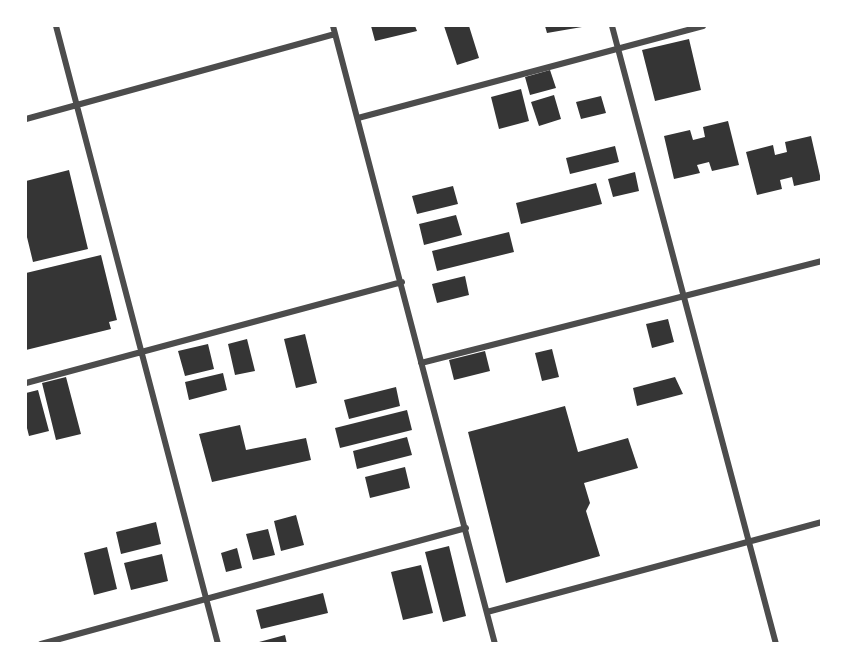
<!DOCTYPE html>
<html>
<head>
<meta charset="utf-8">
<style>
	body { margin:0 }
	#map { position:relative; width:847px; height:669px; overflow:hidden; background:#fff; font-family:"Archivo Narrow",sans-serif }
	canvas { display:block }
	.frame { position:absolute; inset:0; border:27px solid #fff; pointer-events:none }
</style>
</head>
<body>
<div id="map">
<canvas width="847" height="669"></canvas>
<div class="frame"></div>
</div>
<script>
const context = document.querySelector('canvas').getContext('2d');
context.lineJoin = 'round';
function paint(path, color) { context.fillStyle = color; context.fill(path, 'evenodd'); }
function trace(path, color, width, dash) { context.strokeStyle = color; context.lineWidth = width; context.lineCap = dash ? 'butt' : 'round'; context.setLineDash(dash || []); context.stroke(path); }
paint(new Path2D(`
	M 371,26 L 415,26 L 417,31 L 375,41 Z
	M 444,26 L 469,26 L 479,58 L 457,65 Z
	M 545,26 L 582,26 L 582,27 L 547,33 Z
	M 689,39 L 701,90 L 655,101 L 642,50 Z
	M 550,70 L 556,88 L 530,95 L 525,77 Z
	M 521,89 L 529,121 L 499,129 L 491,97 Z
	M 554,95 L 561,119 L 539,126 L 531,102 Z
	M 601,96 L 606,113 L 581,119 L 576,102 Z
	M 728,121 L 739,165 L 712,171 L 709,162 L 697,165 L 700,173 L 674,179 L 664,136 L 690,130 L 693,140 L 705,137 L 703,127 Z
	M 811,136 L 821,180 L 794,186 L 792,177 L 780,180 L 782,189 L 757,195 L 746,152 L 773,145 L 775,155 L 787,152 L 785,142 Z
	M 615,146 L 619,162 L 570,174 L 566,158 Z
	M 69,170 L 88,249 L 33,262 L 26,233 L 26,181 Z
	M 635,172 L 639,191 L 613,197 L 608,179 Z
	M 596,183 L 602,204 L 521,224 L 516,203 Z
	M 453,186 L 458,204 L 417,214 L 412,196 Z
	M 456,215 L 462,235 L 424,245 L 419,224 Z
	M 509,232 L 514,252 L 437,271 L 432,251 Z
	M 101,255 L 117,320 L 109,322 L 111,329 L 26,350 L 26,273 Z
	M 465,276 L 469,295 L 437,303 L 432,284 Z
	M 668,319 L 674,342 L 652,348 L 646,324 Z
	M 305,334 L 317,383 L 296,388 L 284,339 Z
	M 247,339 L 255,371 L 235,375 L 228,344 Z
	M 208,344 L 214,369 L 185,376 L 178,351 Z
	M 552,349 L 559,377 L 542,381 L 535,353 Z
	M 485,351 L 490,371 L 454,380 L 449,360 Z
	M 223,373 L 227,390 L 189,400 L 185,382 Z
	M 66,377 L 81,434 L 56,440 L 42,383 Z
	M 675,377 L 683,394 L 637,406 L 633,388 Z
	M 396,387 L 400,406 L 349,419 L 344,400 Z
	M 38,390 L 49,431 L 29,436 L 26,424 L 26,393 Z
	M 565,406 L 578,452 L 628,438 L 638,468 L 584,483 L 590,503 L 586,511 L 600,556 L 506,583 L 468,432 Z
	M 407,410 L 412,430 L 340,448 L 335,428 Z
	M 240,425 L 246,450 L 306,438 L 311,460 L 212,482 L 199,434 Z
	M 407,437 L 412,455 L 357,469 L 353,451 Z
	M 405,467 L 410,488 L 370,498 L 365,477 Z
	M 296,515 L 304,545 L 281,551 L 274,521 Z
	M 156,522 L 161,544 L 121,554 L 116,532 Z
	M 268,529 L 275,555 L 253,560 L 246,534 Z
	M 449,546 L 466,616 L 443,622 L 425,552 Z
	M 107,547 L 117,589 L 94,595 L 84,553 Z
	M 237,548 L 242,568 L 226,572 L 221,553 Z
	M 162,554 L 168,581 L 131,590 L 124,563 Z
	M 421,565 L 433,613 L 403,620 L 391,572 Z
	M 323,593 L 328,613 L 261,629 L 256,610 Z
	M 285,635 L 287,644 L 260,644 L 259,642 Z`), '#353535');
trace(new Path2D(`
	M 56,26 L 218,644
	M 333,26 L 495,644
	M 612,26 L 776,644
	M 358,118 L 703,26
	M 26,119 L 335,34
	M 421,363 L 822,261
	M 26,383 L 402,282
	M 487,612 L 822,522
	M 41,644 L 466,528`), '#4c4c4c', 6);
</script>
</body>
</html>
